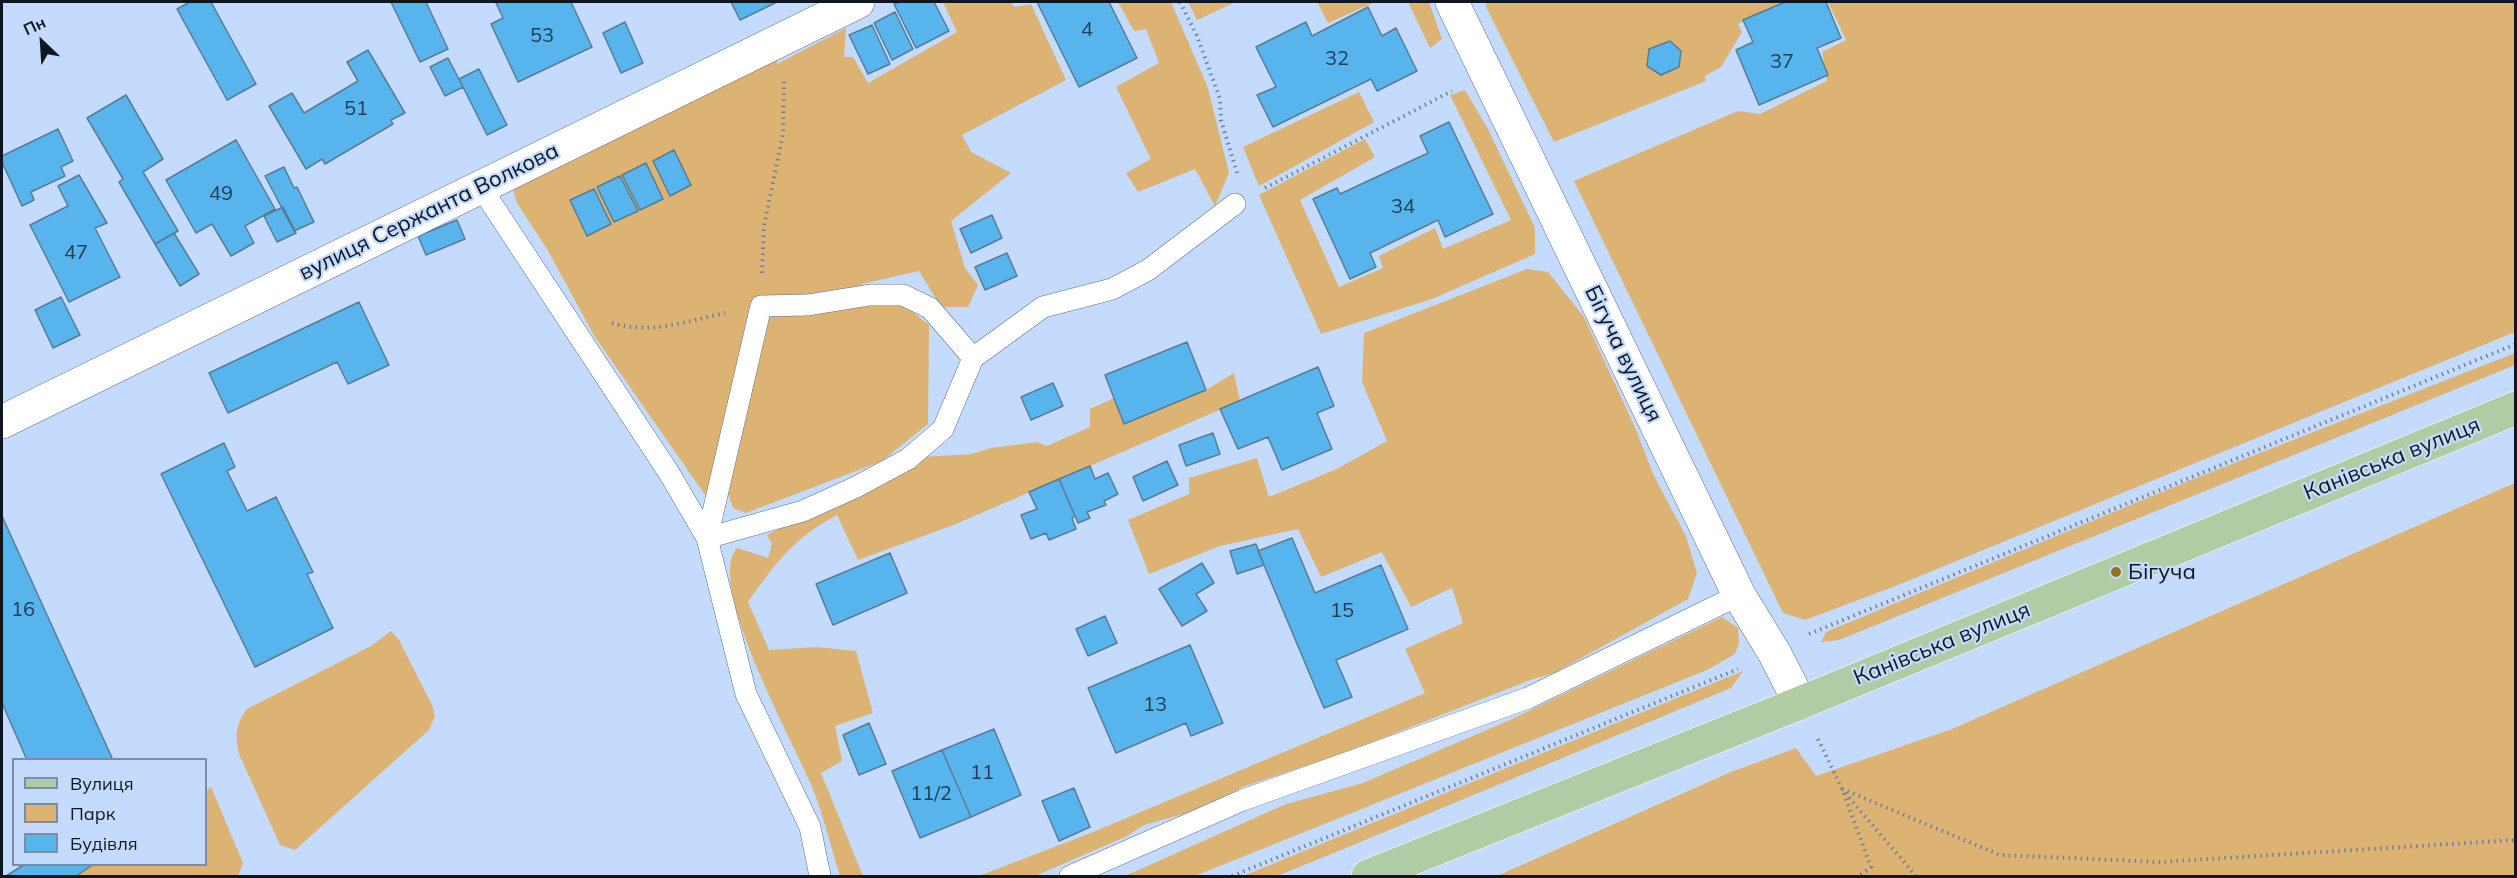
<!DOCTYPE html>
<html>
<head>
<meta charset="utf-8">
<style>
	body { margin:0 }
	#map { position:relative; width:2517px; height:878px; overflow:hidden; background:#c4dbfe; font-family:Mulish,sans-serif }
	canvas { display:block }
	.frame { position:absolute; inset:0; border:3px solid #0e1622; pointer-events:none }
	.legend { position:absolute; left:12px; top:758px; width:195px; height:108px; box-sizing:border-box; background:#c4dbfe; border:2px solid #7b8ca6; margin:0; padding:8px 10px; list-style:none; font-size:18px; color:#0e1622 }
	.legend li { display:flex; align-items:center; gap:12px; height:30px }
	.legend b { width:30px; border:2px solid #7b8ca6 }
	.north { position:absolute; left:12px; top:12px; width:60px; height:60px; -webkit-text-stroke:4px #c4dbfe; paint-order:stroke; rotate:335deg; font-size:16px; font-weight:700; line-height:24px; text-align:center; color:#0e1622 }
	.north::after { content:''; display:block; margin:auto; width:21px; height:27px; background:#0e1622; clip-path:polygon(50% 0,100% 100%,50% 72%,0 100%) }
</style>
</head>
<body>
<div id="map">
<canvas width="2517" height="878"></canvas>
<div class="frame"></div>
<ul class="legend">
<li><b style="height:8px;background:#afcca5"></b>Вулиця</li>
<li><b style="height:16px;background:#dcb372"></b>Парк</li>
<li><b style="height:16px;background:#58b4ec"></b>Будівля</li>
</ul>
<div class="north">Пн</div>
</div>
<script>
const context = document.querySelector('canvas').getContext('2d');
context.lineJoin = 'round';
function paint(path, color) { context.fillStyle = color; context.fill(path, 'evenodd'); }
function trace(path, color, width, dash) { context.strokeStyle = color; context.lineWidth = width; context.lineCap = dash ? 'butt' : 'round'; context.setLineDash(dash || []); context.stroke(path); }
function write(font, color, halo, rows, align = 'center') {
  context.font = font + ' Mulish,sans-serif'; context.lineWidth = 4.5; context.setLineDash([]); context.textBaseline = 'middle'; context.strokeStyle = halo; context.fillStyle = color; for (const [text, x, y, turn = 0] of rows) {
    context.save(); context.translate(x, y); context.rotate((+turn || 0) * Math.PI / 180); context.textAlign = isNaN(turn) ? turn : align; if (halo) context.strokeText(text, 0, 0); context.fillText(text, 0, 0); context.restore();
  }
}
paint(new Path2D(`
	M 943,2 L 1011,2 L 1014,7 L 1031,4 L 1066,80 L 962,135 L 971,152 L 1011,173 L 951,221 L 965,268 L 978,285 L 968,307 L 941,307 L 919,271 L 862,284 L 842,307 L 904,305 L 929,325 L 928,424 L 882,461 L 746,513 L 733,508 L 726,488 L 710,502 L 595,337 L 547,249 L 517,203 L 512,186 L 777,57 L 777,64 L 846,28 L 844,57 L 853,57 L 868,83 L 957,32 Z
	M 1118,2 L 1171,2 L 1208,88 L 1229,173 L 1215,206 L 1195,169 L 1138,192 L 1126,173 L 1151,159 L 1116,87 L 1159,63 L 1146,29 L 1134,31 Z
	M 1188,2 L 1236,2 L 1197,20 Z
	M 1317,2 L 1375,2 L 1328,23 Z
	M 1408,2 L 1429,2 L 1442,39 L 1430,48 Z
	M 1487,2 L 1782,2 L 1738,24 L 1742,32 L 1721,67 L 1705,76 L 1706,81 L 1554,142 L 1486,7 Z
	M 1828,2 L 2515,2 L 2515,332 L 1893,587 L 1805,620 L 1783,613 L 1574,181 L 1738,111 L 1760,114 L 1827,81 L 1822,52 L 1846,40 Z
	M 1465,90 L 1488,129 L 1535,228 L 1535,254 L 1432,299 L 1321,334 L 1259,195 L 1365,139 L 1375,157 L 1300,200 L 1339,287 L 1383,268 L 1379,256 L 1435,228 L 1443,249 L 1511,220 L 1450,95 Z
	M 1359,92 L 1374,122 L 1259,186 L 1243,147 Z
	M 1527,269 L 1548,272 L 1584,317 L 1634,425 L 1654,476 L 1686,536 L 1697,573 L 1688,599 L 1554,673 L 1530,680 L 1350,751 L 1245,786 L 1198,810 L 1144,825 L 1125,837 L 1035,876 L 979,876 L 1093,832 L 1425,693 L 1405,649 L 1463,623 L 1452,588 L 1411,607 L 1382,552 L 1321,577 L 1298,529 L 1220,546 L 1149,574 L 1128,520 L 1189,494 L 1189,478 L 1257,458 L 1269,497 L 1337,469 L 1387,441 L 1362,382 L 1364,333 Z
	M 2515,353 L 2515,365 L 1839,640 L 1821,642 L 1826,632 L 2186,482 Z
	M 1234,373 L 1240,401 L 956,524 L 858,560 L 837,515 C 793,539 776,562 748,602 L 769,650 L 816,647 L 856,651 L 873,713 L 835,726 L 842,761 L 821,773 L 863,876 L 840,876 C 831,848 824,817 813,789 C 796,746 704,584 737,548 L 768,558 L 772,544 L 767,535 L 924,457 L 971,454 L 991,448 L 1036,442 L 1047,446 L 1090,427 L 1090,409 L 1114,398 L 1125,424 L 1206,390 Z
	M 2515,483 L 2515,876 L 1497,876 L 1731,772 L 1796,748 L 1816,776 L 1952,729 Z
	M 1722,617 L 1738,628 L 1739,643 L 1735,654 L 1707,670 L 1195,876 L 1125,876 L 1286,804 L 1363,783 L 1510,720 Z
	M 391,631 L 399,640 L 432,705 L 435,716 L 429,730 L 295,850 L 280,845 L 239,754 C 235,735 235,725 247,709 L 371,646 Z
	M 1743,671 L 1731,688 L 1341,850 L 1277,876 L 1243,876 Z
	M 211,787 L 243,863 L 238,876 L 76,876 L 94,865 L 206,864 L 206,791 Z`), '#dcb372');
const building = new Path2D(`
	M 190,2 L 211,2 L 256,84 L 227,100 L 177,9 Z
	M 391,2 L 426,2 L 448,49 L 420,62 Z
	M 499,2 L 571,2 L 592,47 L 518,82 L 491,24 L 503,18 L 496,3 Z
	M 731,2 L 777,2 L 740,20 Z
	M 900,2 L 934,2 L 949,31 L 916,48 L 894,4 Z
	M 1037,2 L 1109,2 L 1137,58 L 1079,87 Z
	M 1785,2 L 1826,2 L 1841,38 L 1817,48 L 1828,75 L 1759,105 L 1736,50 L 1753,42 L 1743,20 Z
	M 1368,7 L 1382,36 L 1396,28 L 1417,71 L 1377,91 L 1371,79 L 1273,127 L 1257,95 L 1276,87 L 1256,47 L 1306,22 L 1312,36 Z
	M 895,12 L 913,49 L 892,60 L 874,23 Z
	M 625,22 L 643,63 L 621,73 L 603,33 Z
	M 872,25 L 890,64 L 868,74 L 849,35 Z
	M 1670,41 L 1681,51 L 1679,67 L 1661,75 L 1647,66 L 1649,49 Z
	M 368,50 L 405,113 L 391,120 L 393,124 L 325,164 L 322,159 L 306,169 L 269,106 L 292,93 L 304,113 L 358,81 L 347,62 Z
	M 448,58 L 463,87 L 445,96 L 430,67 Z
	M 479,69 L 507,125 L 487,135 L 459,79 Z
	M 126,95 L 163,159 L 143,172 L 178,231 L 155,244 L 119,182 L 123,179 L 87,118 Z
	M 1449,122 L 1493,214 L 1445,237 L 1438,220 L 1370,253 L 1376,267 L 1350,279 L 1313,199 L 1337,188 L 1340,194 L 1428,153 L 1420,136 Z
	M 58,129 L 73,161 L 61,167 L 65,176 L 31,192 L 34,200 L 22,206 L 2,162 L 2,156 Z
	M 236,140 L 275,209 L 245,226 L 254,243 L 231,256 L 212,224 L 196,233 L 166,180 Z
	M 674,150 L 691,185 L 670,196 L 653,161 Z
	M 646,163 L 663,199 L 640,210 L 622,175 Z
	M 284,167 L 294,188 L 297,187 L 314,222 L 294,231 L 265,176 Z
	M 79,175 L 107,223 L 95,228 L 120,277 L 69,302 L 30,225 L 68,206 L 58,186 Z
	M 620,176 L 638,211 L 614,222 L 597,187 Z
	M 594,189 L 611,224 L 587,236 L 570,200 Z
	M 283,207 L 296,233 L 277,242 L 264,216 Z
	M 992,215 L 1002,238 L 971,253 L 960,229 Z
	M 457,220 L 465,239 L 426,255 L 418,236 Z
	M 174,233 L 199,274 L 180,286 L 155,244 Z
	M 1007,253 L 1017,276 L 985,290 L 975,267 Z
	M 61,297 L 80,335 L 53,348 L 35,310 Z
	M 359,302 L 389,365 L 348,384 L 337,362 L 228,413 L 209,373 Z
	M 1187,342 L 1206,390 L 1124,424 L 1105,375 Z
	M 1318,367 L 1334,406 L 1317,413 L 1332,449 L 1282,470 L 1268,437 L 1238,449 L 1220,409 Z
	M 1053,383 L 1063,406 L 1031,420 L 1021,397 Z
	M 1213,433 L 1220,454 L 1186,466 L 1179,445 Z
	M 224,443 L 235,467 L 227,471 L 247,511 L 276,497 L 313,572 L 307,574 L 333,628 L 255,667 L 161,474 Z
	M 1167,461 L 1178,485 L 1143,501 L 1133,477 Z
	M 1090,466 L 1095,479 L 1108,473 L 1118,494 L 1104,501 L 1106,505 L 1087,512 L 1090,518 L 1078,523 L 1059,479 Z
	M 1059,479 L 1075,516 L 1072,518 L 1076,529 L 1049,540 L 1046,533 L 1031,539 L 1021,515 L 1037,509 L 1029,492 Z
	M 2,516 L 113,760 L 27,760 L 2,703 Z
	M 1292,538 L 1315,593 L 1381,565 L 1408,629 L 1336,660 L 1352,697 L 1324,708 L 1258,551 Z
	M 1256,544 L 1264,565 L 1237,574 L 1230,551 Z
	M 890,553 L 907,593 L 833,625 L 816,584 Z
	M 1202,563 L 1214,583 L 1196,594 L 1207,611 L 1182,626 L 1159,589 Z
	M 1105,616 L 1117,643 L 1088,656 L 1076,629 Z
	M 1190,645 L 1223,723 L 1191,736 L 1186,723 L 1116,753 L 1088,688 Z
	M 869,723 L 886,764 L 859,775 L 843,735 Z
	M 994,729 L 1021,795 L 971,817 L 942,750 Z
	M 942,750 L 971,817 L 920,838 L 892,771 Z
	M 1074,788 L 1090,827 L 1059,841 L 1042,801 Z
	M 25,864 L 94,864 L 76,876 L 6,876 Z`);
paint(building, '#58b4ec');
trace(building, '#587c93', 1.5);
const lane = new Path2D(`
	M 480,186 L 669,473 L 707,538 L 746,694 L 810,827 L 820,876
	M 707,538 L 803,511 L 856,487 L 908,459 L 943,429 L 973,358 L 1043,307 L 1112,289 L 1148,270 L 1235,204
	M 707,538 L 761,306 L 808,305 L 870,295 L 903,295 L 930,308 L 973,358
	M 1070,876 L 1243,800 L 1528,698 L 1739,595`);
const street = new Path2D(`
	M 1452,2 L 1739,595 L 1775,654 L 1800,703
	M 2,422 L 858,2`);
const primary = new Path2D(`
	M 1368,876 L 1800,703 L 2516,408`);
trace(lane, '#5c718f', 22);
trace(street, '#5c718f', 34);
trace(primary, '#fff', 34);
trace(new Path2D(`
	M 1180,2 L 1197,36 L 1220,99 L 1221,120 L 1237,173
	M 1265,188 L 1452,91
	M 762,273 L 764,226 L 783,134 L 784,81
	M 612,323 C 652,335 686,321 725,313
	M 1809,634 L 2516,344
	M 1818,739 L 1842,789 L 1871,867 L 1859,876
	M 1842,789 L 2000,855 L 2160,862 L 2516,840
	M 1845,793 L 1916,876
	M 1232,876 L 1738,669`), '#71819a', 4, [1.5, 4.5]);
trace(lane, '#fff', 21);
trace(street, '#fff', 33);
trace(primary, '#afcca5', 33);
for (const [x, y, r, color] of [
	[2116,572,6,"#9a6e1d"]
]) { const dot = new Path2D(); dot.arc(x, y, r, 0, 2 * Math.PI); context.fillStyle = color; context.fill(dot); trace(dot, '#c4dbfe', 2); }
write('20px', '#203e54', null, [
	["4",1087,30],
	["53",542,36],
	["32",1337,59],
	["37",1782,62],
	["51",356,109],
	["49",221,194],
	["34",1403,207],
	["47",76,253],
	["16",23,610],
	["15",1342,611],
	["13",1155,705],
	["11",982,773],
	["11/2",931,794]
]);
write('22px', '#0e1622', '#c4dbfe', [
	["вулиця Сержанта Волкова",429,212,-26],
	["Бігуча вулиця",1623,354,64],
	["Канівська вулиця",2392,459,-22],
	["Канівська вулиця",1942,644,-22]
]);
write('22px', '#0e1622', '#c4dbfe', [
	["Бігуча",2128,572]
], 'left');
</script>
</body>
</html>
